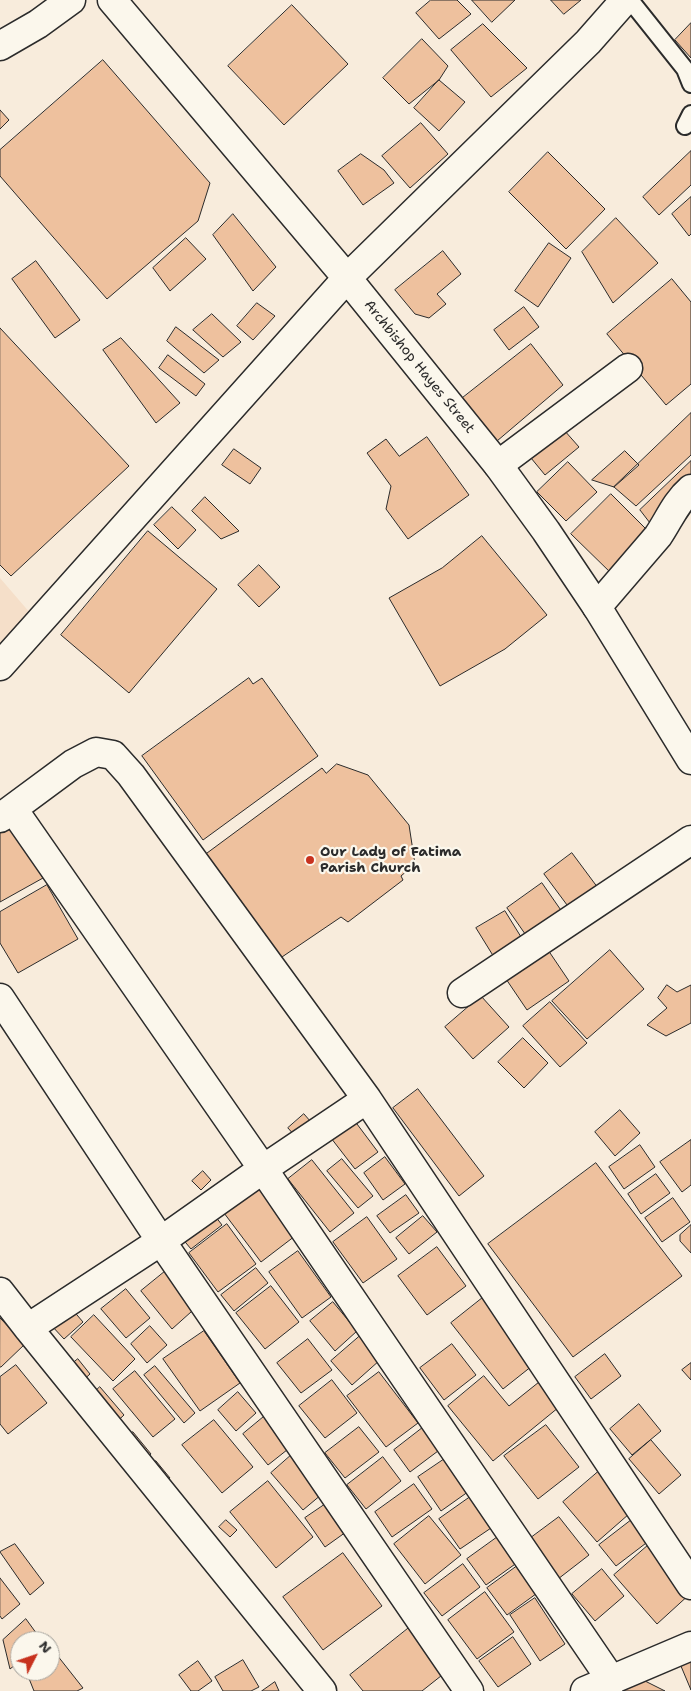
<!DOCTYPE html>
<html>
<head>
<meta charset="utf-8">
<style>
	body { margin:0 }
	#map { position:relative; width:691px; height:1691px; overflow:hidden; background:#f8ecdc; font-family:"Shantell Sans",sans-serif }
	canvas { display:block }
	.north { position:absolute; left:10px; top:1631px; width:50px; height:50px; box-sizing:border-box; background:#fbf7ec; border:1px solid #a8a59f; border-radius:50%; rotate:49deg; font-size:14px; font-weight:700; line-height:20px; text-align:center; color:#2b2b2b }
	.north::after { content:''; display:block; margin:auto; width:18px; height:22px; background:#c8321e; clip-path:polygon(50% 0,100% 100%,50% 72%,0 100%) }
</style>
</head>
<body>
<div id="map">
<canvas width="691" height="1691"></canvas>
<div class="north">N</div>
</div>
<script>
const context = document.querySelector('canvas').getContext('2d');
context.lineJoin = 'round';
function paint(path, color) { context.fillStyle = color; context.fill(path, 'evenodd'); }
function trace(path, color, width, dash) { context.strokeStyle = color; context.lineWidth = width; context.lineCap = dash ? 'butt' : 'round'; context.setLineDash(dash || []); context.stroke(path); }
function write(font, color, halo, rows, align = 'center') {
  context.font = font + ' "Shantell Sans",sans-serif'; context.lineWidth = 4.5; context.setLineDash([]); context.textBaseline = 'middle'; context.strokeStyle = halo; context.fillStyle = color; for (const [text, x, y, turn = 0] of rows) {
    context.save(); context.translate(x, y); context.rotate((+turn || 0) * Math.PI / 180); context.textAlign = isNaN(turn) ? turn : align; if (halo) context.strokeText(text, 0, 0); context.fillText(text, 0, 0); context.restore();
  }
}
paint(new Path2D(`
	M 0,578 L 31,614 L 0,643 Z`), '#f5dfc9');
const building = new Path2D(`
	M 431,0 L 457,0 L 471,14 L 439,39 L 416,13 Z
	M 472,0 L 515,0 L 492,22 Z
	M 551,0 L 581,0 L 564,14 Z
	M 292,5 L 348,64 L 284,125 L 228,66 Z
	M 691,23 L 691,58 L 675,40 Z
	M 483,24 L 527,68 L 491,97 L 451,50 Z
	M 422,39 L 448,66 L 439,80 L 409,104 L 383,78 Z
	M 103,60 L 210,183 L 198,221 L 107,299 L 0,176 L 0,150 Z
	M 439,80 L 465,102 L 439,131 L 414,108 Z
	M 0,110 L 9,120 L 0,129 Z
	M 421,123 L 448,154 L 410,188 L 382,156 Z
	M 691,151 L 691,185 L 659,215 L 643,197 Z
	M 548,152 L 605,209 L 566,249 L 509,192 Z
	M 361,154 L 384,170 L 394,183 L 363,205 L 338,171 Z
	M 691,197 L 691,234 L 689,236 L 672,214 Z
	M 233,214 L 276,267 L 253,291 L 213,235 Z
	M 616,218 L 658,263 L 613,303 L 582,252 Z
	M 186,238 L 206,259 L 170,291 L 153,268 Z
	M 549,243 L 571,258 L 538,307 L 515,291 Z
	M 443,251 L 461,274 L 437,294 L 446,304 L 429,318 L 415,314 L 395,290 Z
	M 36,261 L 80,320 L 55,338 L 12,279 Z
	M 672,279 L 691,302 L 691,384 L 666,405 L 607,334 Z
	M 257,303 L 275,316 L 253,340 L 237,326 Z
	M 524,307 L 539,327 L 509,350 L 494,330 Z
	M 212,314 L 241,342 L 223,357 L 193,330 Z
	M 176,327 L 219,360 L 204,373 L 167,341 Z
	M 0,328 L 129,466 L 11,576 L 0,565 Z
	M 121,338 L 180,403 L 156,423 L 103,350 Z
	M 531,344 L 563,385 L 497,441 L 460,400 Z
	M 168,355 L 205,384 L 196,396 L 159,368 Z
	M 691,413 L 691,455 L 636,506 L 614,487 Z
	M 564,430 L 579,447 L 545,475 L 531,458 Z
	M 427,437 L 469,495 L 408,539 L 386,509 L 391,486 L 367,453 L 386,439 L 399,456 Z
	M 234,449 L 261,468 L 250,484 L 222,465 Z
	M 625,451 L 639,465 L 614,487 L 592,480 Z
	M 691,461 L 691,487 L 650,523 L 640,510 Z
	M 568,462 L 597,492 L 566,521 L 537,492 Z
	M 611,494 L 652,535 L 613,575 L 571,534 Z
	M 205,497 L 239,531 L 221,539 L 192,511 Z
	M 172,507 L 196,530 L 178,549 L 154,525 Z
	M 148,531 L 217,589 L 129,693 L 61,635 Z
	M 482,536 L 547,615 L 505,649 L 440,686 L 389,598 L 442,568 Z
	M 259,565 L 280,587 L 259,607 L 238,585 Z
	M 249,678 L 253,684 L 262,678 L 318,756 L 203,840 L 142,756 Z
	M 337,764 L 368,775 L 409,825 L 415,864 L 401,876 L 403,880 L 348,922 L 341,917 L 279,959 L 203,856 L 322,768 L 326,773 Z
	M 9,820 L 43,878 L 0,902 L 0,826 Z
	M 572,853 L 601,892 L 573,913 L 544,874 Z
	M 542,883 L 565,916 L 530,941 L 507,908 Z
	M 47,885 L 78,939 L 18,973 L 0,943 L 0,912 Z
	M 505,911 L 526,945 L 497,962 L 476,928 Z
	M 546,947 L 569,981 L 527,1010 L 504,976 Z
	M 610,950 L 644,989 L 587,1039 L 552,1001 Z
	M 667,985 L 677,992 L 691,985 L 691,1023 L 666,1036 L 647,1025 L 667,1008 L 658,998 Z
	M 481,996 L 509,1027 L 473,1059 L 445,1027 Z
	M 550,1002 L 587,1043 L 560,1067 L 523,1026 Z
	M 523,1038 L 548,1063 L 524,1088 L 498,1062 Z
	M 418,1089 L 484,1176 L 459,1196 L 393,1108 Z
	M 620,1110 L 640,1133 L 615,1156 L 595,1132 Z
	M 304,1114 L 311,1122 L 295,1136 L 288,1128 Z
	M 354,1120 L 378,1152 L 355,1169 L 331,1138 Z
	M 691,1140 L 691,1185 L 682,1192 L 660,1162 Z
	M 640,1145 L 655,1167 L 624,1189 L 609,1167 Z
	M 385,1157 L 405,1184 L 383,1200 L 364,1173 Z
	M 342,1159 L 373,1196 L 358,1208 L 327,1171 Z
	M 312,1160 L 354,1213 L 330,1232 L 288,1179 Z
	M 596,1163 L 682,1276 L 573,1357 L 488,1244 Z
	M 203,1171 L 211,1180 L 201,1190 L 192,1181 Z
	M 656,1174 L 670,1193 L 641,1214 L 628,1194 Z
	M 259,1188 L 295,1236 L 261,1262 L 224,1213 Z
	M 406,1195 L 419,1213 L 390,1233 L 377,1216 Z
	M 673,1198 L 690,1222 L 662,1242 L 645,1218 Z
	M 212,1212 L 222,1225 L 191,1249 L 181,1237 Z
	M 423,1216 L 437,1232 L 409,1254 L 396,1238 Z
	M 367,1217 L 397,1259 L 363,1283 L 333,1242 Z
	M 227,1224 L 256,1264 L 218,1292 L 189,1253 Z
	M 691,1225 L 691,1253 L 680,1241 L 680,1235 Z
	M 437,1247 L 466,1286 L 427,1315 L 398,1276 Z
	M 298,1251 L 331,1297 L 302,1318 L 269,1272 Z
	M 173,1265 L 201,1303 L 172,1329 L 141,1291 Z
	M 256,1268 L 268,1283 L 234,1311 L 221,1295 Z
	M 271,1286 L 299,1322 L 265,1349 L 236,1313 Z
	M 126,1289 L 150,1318 L 126,1338 L 101,1309 Z
	M 485,1296 L 537,1362 L 503,1389 L 451,1323 Z
	M 333,1302 L 357,1331 L 335,1351 L 310,1321 Z
	M 71,1308 L 83,1322 L 64,1339 L 51,1325 Z
	M 94,1315 L 135,1359 L 113,1381 L 71,1337 Z
	M 0,1318 L 25,1344 L 1,1367 L 0,1367 Z
	M 150,1326 L 167,1345 L 147,1363 L 131,1344 Z
	M 204,1331 L 240,1383 L 200,1411 L 163,1359 Z
	M 360,1336 L 380,1360 L 352,1385 L 331,1361 Z
	M 308,1339 L 332,1370 L 301,1393 L 277,1363 Z
	M 452,1344 L 476,1375 L 444,1400 L 420,1368 Z
	M 605,1354 L 621,1376 L 591,1399 L 575,1377 Z
	M 78,1359 L 90,1374 L 80,1383 L 66,1369 Z
	M 691,1363 L 691,1380 L 682,1370 Z
	M 16,1365 L 47,1403 L 8,1434 L 0,1424 L 0,1377 Z
	M 155,1366 L 195,1413 L 184,1423 L 144,1375 Z
	M 135,1371 L 175,1419 L 153,1437 L 113,1389 Z
	M 379,1372 L 418,1423 L 386,1447 L 347,1396 Z
	M 484,1376 L 509,1406 L 544,1378 L 564,1403 L 493,1461 L 448,1406 Z
	M 332,1380 L 357,1413 L 325,1438 L 299,1406 Z
	M 100,1387 L 124,1415 L 111,1427 L 87,1399 Z
	M 238,1392 L 256,1413 L 236,1431 L 218,1410 Z
	M 639,1404 L 661,1431 L 632,1455 L 610,1429 Z
	M 272,1410 L 297,1442 L 268,1465 L 243,1434 Z
	M 214,1420 L 253,1467 L 222,1493 L 182,1445 Z
	M 546,1425 L 579,1467 L 538,1499 L 504,1456 Z
	M 425,1426 L 442,1448 L 410,1472 L 394,1450 Z
	M 359,1427 L 379,1452 L 345,1478 L 325,1453 Z
	M 133,1432 L 151,1454 L 139,1464 L 121,1442 Z
	M 651,1440 L 681,1475 L 659,1494 L 629,1459 Z
	M 296,1451 L 328,1489 L 303,1510 L 271,1473 Z
	M 449,1456 L 472,1489 L 441,1511 L 418,1477 Z
	M 383,1457 L 401,1481 L 366,1509 L 347,1485 Z
	M 156,1461 L 170,1478 L 161,1486 L 147,1469 Z
	M 605,1466 L 637,1507 L 597,1542 L 563,1502 Z
	M 268,1481 L 313,1537 L 276,1568 L 230,1512 Z
	M 414,1484 L 432,1509 L 392,1537 L 375,1512 Z
	M 473,1495 L 494,1526 L 460,1549 L 439,1519 Z
	M 333,1499 L 353,1527 L 325,1547 L 305,1518 Z
	M 638,1515 L 654,1537 L 616,1566 L 599,1545 Z
	M 429,1516 L 461,1555 L 425,1584 L 394,1544 Z
	M 559,1517 L 589,1555 L 558,1579 L 528,1540 Z
	M 226,1520 L 237,1530 L 230,1537 L 219,1527 Z
	M 499,1536 L 518,1562 L 486,1585 L 467,1559 Z
	M 652,1542 L 691,1593 L 657,1624 L 614,1575 Z
	M 15,1544 L 44,1583 L 30,1595 L 0,1552 Z
	M 343,1553 L 382,1606 L 323,1650 L 283,1597 Z
	M 463,1564 L 480,1587 L 442,1616 L 424,1593 Z
	M 520,1564 L 540,1591 L 507,1615 L 487,1588 Z
	M 602,1569 L 624,1596 L 595,1621 L 572,1594 Z
	M 0,1578 L 20,1604 L 2,1619 L 0,1616 Z
	M 485,1592 L 514,1632 L 477,1659 L 448,1620 Z
	M 535,1598 L 565,1644 L 540,1661 L 510,1615 Z
	M 26,1619 L 42,1641 L 20,1641 L 20,1661 L 10,1669 L 3,1640 Z
	M 415,1623 L 451,1668 L 422,1691 L 363,1691 L 350,1675 Z
	M 513,1637 L 531,1664 L 498,1687 L 479,1661 Z
	M 691,1654 L 691,1690 L 678,1659 Z
	M 57,1655 L 83,1688 L 77,1691 L 34,1691 L 26,1671 L 50,1671 L 50,1658 Z
	M 243,1660 L 259,1687 L 251,1691 L 223,1691 L 215,1677 Z
	M 198,1661 L 212,1681 L 198,1691 L 191,1691 L 179,1675 Z
	M 629,1673 L 665,1691 L 617,1691 Z
	M 275,1682 L 279,1691 L 262,1691 Z`);
paint(building, '#eec19e');
trace(building, '#2b2b2b', 1);
const lane = new Path2D(`
	M 630,0 L 685,69 L 691,84
	M 685,126 L 691,114`);
const street = new Path2D(`
	M 0,46 L 38,24 L 71,0
	M 498,465 L 628,368
	M 597,607 L 658,536 C 669,520 675,503 691,489
	M 13,809 L 263,1169 L 612,1681
	M 0,818 L 73,764 L 96,752 L 113,755 L 131,775 L 367,1099 L 691,1585
	M 462,993 L 691,840
	M 0,998 L 161,1241 L 469,1691
	M 0,1292 L 28,1328 L 322,1691
	M 28,1328 L 161,1241 L 263,1169 L 367,1099
	M 585,1691 L 691,1646`);
const secondary = new Path2D(`
	M 112,0 L 347,278 L 498,465 L 546,531 L 597,607 L 691,760
	M 0,666 L 347,278 L 588,42 L 625,0`);
trace(lane, '#2b2b2b', 20);
trace(street, '#2b2b2b', 31);
trace(secondary, '#2b2b2b', 31);
trace(lane, '#fbf7ec', 16);
trace(street, '#fbf7ec', 28);
trace(secondary, '#fbf7ec', 28);
for (const [x, y, r, color] of [
	[310,860,5,"#c8321e"]
]) { const dot = new Path2D(); dot.arc(x, y, r, 0, 2 * Math.PI); context.fillStyle = color; context.fill(dot); trace(dot, '#fbf7ec', 2); }
write('14px', '#2b2b2b', '#fbf7ec', [
	["Archbishop Hayes Street",419,367,51]
]);
write('bold 14px', '#2b2b2b', '#fbf7ec', [
	["Our Lady of Fatima",320,852],
	["Parish Church",320,868]
], 'left');
</script>
</body>
</html>
